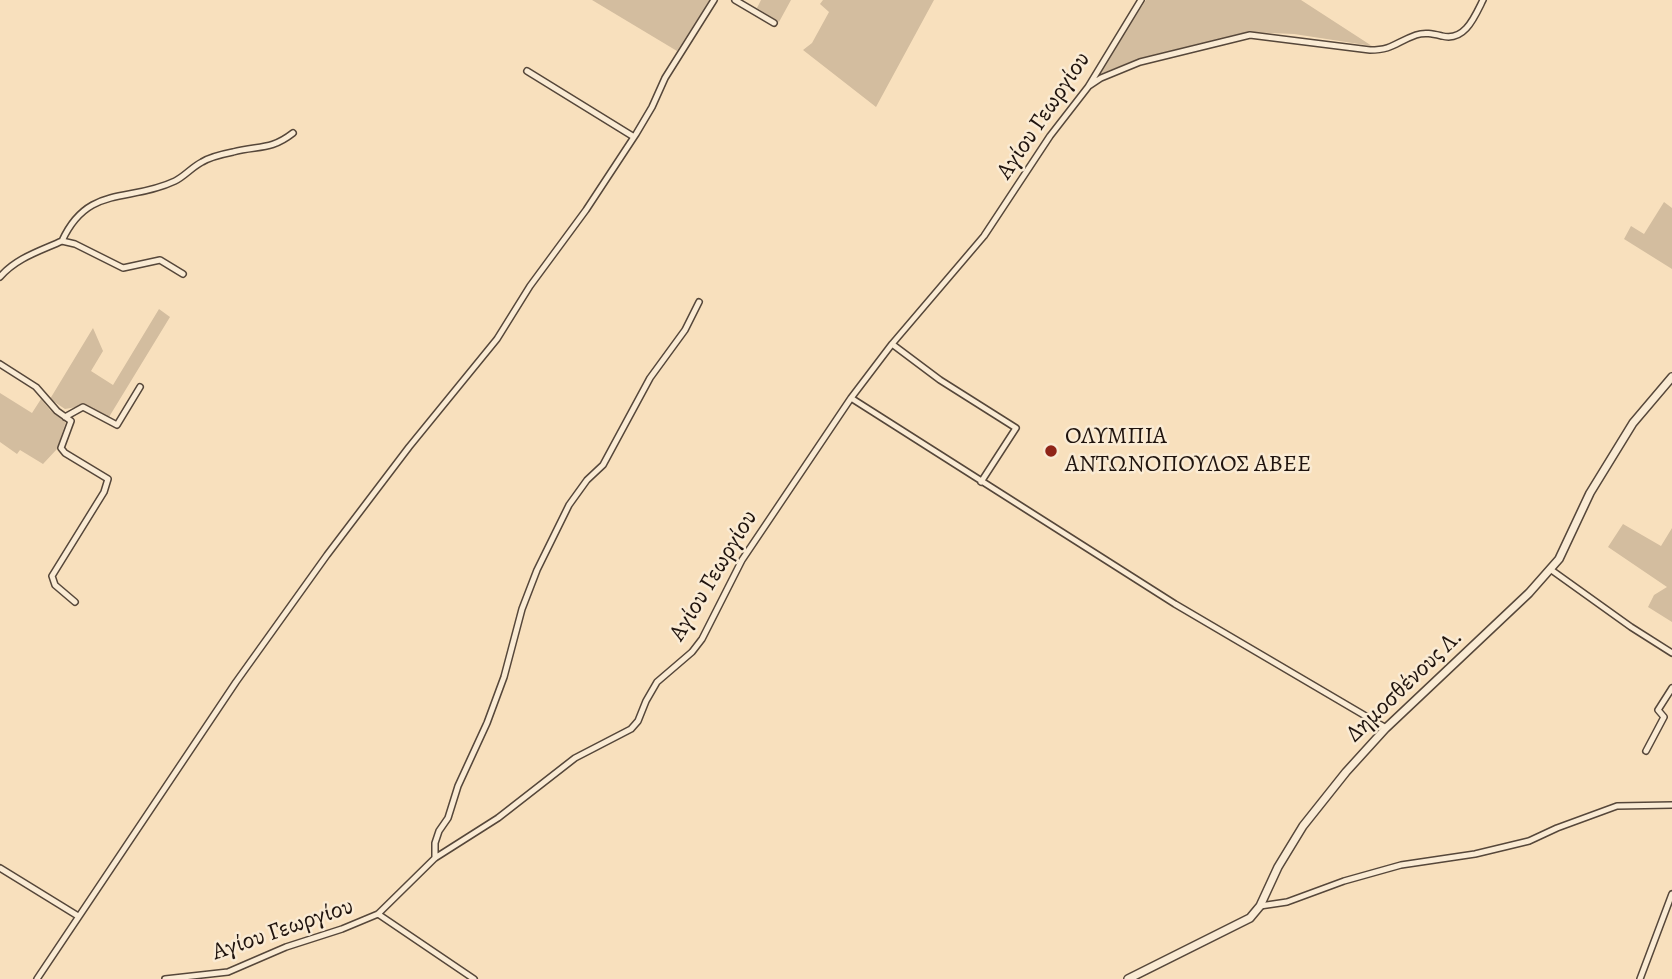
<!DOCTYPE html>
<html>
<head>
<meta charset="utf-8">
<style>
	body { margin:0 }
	canvas { display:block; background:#f8e0bd }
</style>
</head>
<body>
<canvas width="1672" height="979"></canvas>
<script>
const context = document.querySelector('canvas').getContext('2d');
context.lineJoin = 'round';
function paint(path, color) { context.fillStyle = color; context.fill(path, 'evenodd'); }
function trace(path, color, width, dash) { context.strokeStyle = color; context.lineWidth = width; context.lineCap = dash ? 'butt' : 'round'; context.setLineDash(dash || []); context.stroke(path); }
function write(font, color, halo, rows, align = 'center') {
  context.font = font + ' Alegreya,serif'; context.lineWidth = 5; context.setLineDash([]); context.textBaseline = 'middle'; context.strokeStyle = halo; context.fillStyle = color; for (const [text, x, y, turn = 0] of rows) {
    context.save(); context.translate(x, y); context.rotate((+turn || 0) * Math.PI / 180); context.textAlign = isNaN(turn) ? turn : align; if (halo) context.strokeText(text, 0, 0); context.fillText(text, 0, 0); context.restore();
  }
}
paint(new Path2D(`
	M 592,0 L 710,0 L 677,51 Z
	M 761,0 L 791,0 L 779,22 L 757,8 Z
	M 823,0 L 934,0 L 876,107 L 803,50 L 812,43 L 829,12 L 820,4 Z
	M 1146,0 L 1301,0 L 1372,46 L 1294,34 L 1247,32 L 1141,58 L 1097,75 Z
	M 1664,202 L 1672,208 L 1672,269 L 1624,239 L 1631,226 L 1644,234 Z
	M 159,309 L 170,317 L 109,417 L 87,405 L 65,409 L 50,399 L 93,328 L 103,351 L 91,371 L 113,385 Z
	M 0,393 L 32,413 L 41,399 L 50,410 L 66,421 L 57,449 L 43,464 L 20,450 L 17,454 L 0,442 Z
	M 1623,524 L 1661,546 L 1672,528 L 1672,622 L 1648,607 L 1654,595 L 1667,587 L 1608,547 Z`), '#d3bd9f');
const minor = new Path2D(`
	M 735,0 L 774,23
	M 527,71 L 634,137
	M 1089,86 L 1101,78 L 1140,62 L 1250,35 L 1370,50 C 1393,50 1396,42 1416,35 C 1425,32 1433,34 1442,36 C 1465,42 1475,16 1483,0
	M 183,274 L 160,260 L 123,268 L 75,244 L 62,241 C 88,184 129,203 175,181 C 185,176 192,167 202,162 C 210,157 223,154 233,152 C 258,145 270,151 293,133
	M 0,277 C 16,258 40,251 62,241
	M 892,344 L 940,380 L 1016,428 L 981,482
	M 0,364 L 36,387 L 57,411 L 71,421 L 61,448 L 65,453 L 108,479 L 104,492 L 52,576 L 55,585 L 75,602
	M 851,398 L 1175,604 L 1386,728
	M 65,417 L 83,407 L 117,425 L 140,387
	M 1550,569 L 1631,627 L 1672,653
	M 1646,751 L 1664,717 L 1658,710 L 1672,688
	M 435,858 L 435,843 L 439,831 L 448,818 L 458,786 L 487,723 L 504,677 L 522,609 L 537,570 L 569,505 L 587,480 L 603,465 L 650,378 L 685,330 L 699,302
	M 0,868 L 78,916
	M 1260,906 L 1287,902 L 1344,881 L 1401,865 L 1475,854 L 1529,841 L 1557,828 L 1617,806 L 1672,805
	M 378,914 L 474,979
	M 37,979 L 236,682 L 327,555 L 409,447 L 497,339 L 530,286 L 586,210 L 636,134 L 652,107 L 665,78 L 714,0
	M 165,979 L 228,972 L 286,947 L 342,929 L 378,914 L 435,858 L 498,818 L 575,758 L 631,729 L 638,721 L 646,701 L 657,682 L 692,652 L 702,639 L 742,560 L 851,398 L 892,344 L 984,236 L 1050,136 L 1088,87 L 1141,0
	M 1640,979 L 1672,894`);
const tertiary = new Path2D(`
	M 1128,979 L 1250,918 L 1260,906 L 1278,867 L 1303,826 L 1346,772 L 1386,728 L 1529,593 L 1559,559 L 1590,493 L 1633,423 L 1672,377`);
trace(minor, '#56473a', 8);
trace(tertiary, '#56473a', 10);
trace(minor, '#faebd4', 5);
trace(tertiary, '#faebd4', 7);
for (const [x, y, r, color] of [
	[1051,451,7,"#8f2418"]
]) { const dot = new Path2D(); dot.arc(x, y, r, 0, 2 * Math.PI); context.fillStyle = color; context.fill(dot); trace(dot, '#faebd4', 2.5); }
write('24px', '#20140e', '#faebd4', [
	["Αγίου Γεωργίου",1044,116,-56],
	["Αγίου Γεωργίου",714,576,-59],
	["Δημοσθένους Λ.",1405,686,-44],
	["Αγίου Γεωργίου",283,930,-19]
]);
write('24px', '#20140e', '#faebd4', [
	["ΟΛΥΜΠΙΑ",1065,437],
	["ΑΝΤΩΝΟΠΟΥΛΟΣ ΑΒΕΕ",1065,465]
], 'left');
</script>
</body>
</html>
